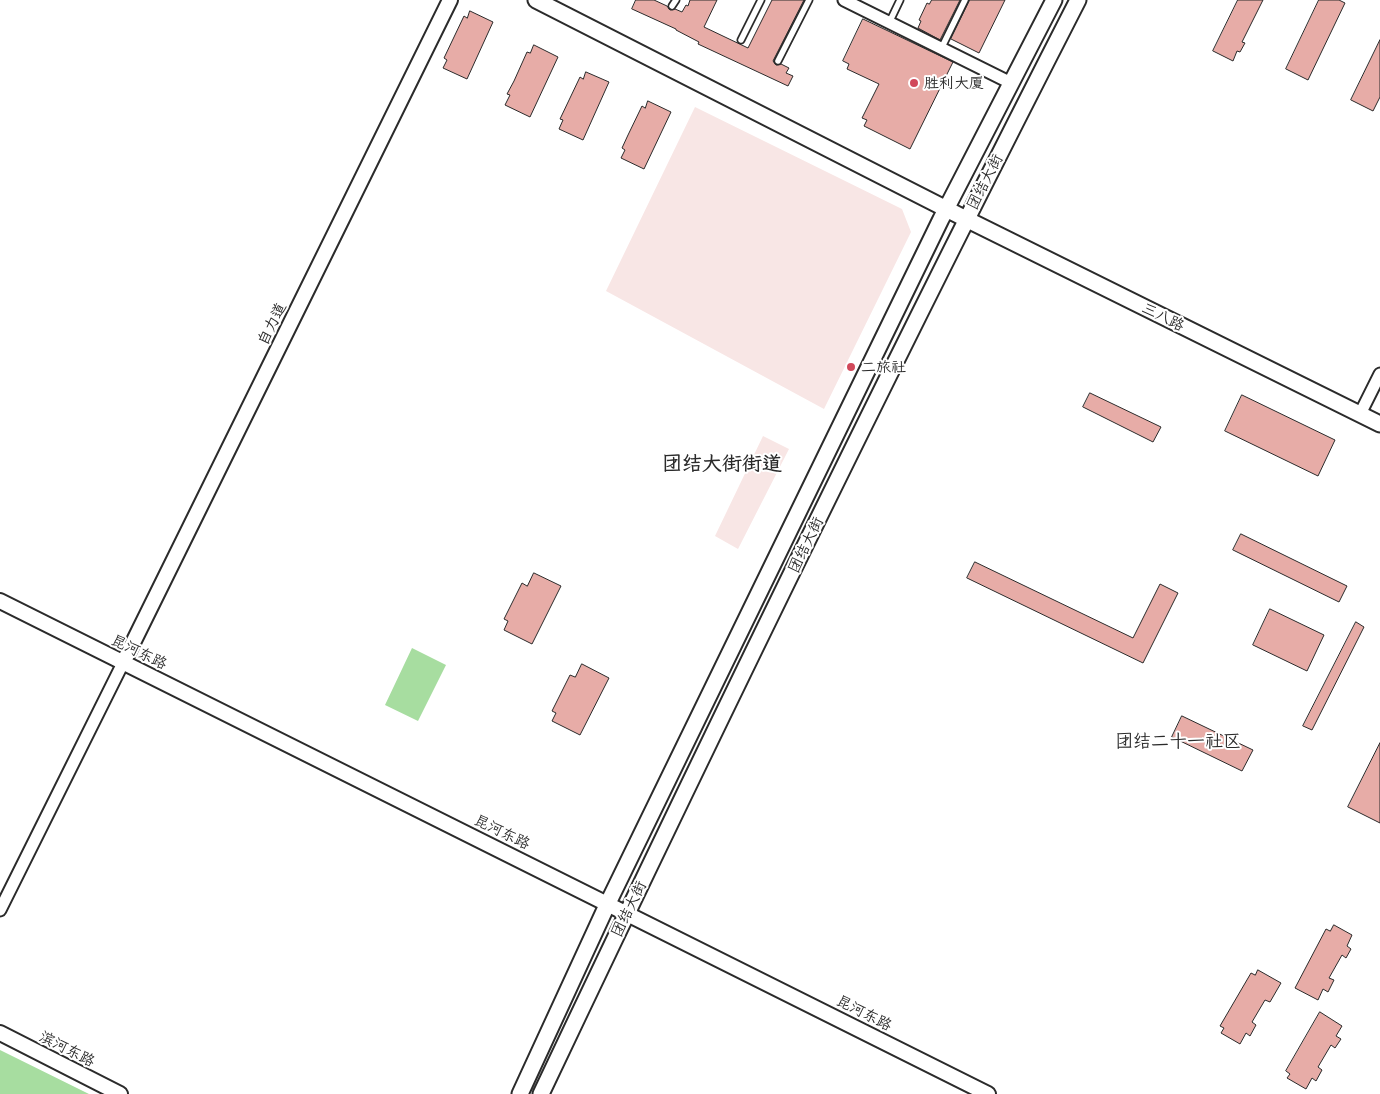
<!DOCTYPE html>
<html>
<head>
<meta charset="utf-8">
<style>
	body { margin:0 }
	canvas { display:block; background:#fff }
</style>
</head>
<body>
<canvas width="1380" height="1094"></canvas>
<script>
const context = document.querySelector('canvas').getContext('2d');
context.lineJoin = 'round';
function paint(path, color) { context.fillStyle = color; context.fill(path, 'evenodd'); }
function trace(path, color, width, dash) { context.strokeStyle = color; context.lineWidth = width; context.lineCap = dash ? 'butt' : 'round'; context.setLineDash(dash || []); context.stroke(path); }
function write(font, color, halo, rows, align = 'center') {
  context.font = font + ' Mali,"LXGW WenKai TC",sans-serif'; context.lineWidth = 4; context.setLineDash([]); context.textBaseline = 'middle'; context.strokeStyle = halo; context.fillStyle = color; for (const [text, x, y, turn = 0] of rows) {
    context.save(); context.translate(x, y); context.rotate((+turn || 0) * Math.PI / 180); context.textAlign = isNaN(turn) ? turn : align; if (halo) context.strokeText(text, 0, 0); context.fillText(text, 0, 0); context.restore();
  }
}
paint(new Path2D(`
	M 695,107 L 902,209 L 911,232 L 824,409 L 606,291 Z
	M 763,436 L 789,449 L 738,549 L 715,536 Z`), '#f8e6e5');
paint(new Path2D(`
	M 412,648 L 446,665 L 418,721 L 385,705 Z
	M 0,1050 L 89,1094 L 0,1094 Z`), '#a7dda0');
const building = new Path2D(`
	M 636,0 L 654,0 L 667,6 L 670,10 L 675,9 L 682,12 L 686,5 L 688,6 L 690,0 L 717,0 L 704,27 L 748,48 L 772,0 L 804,0 L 773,61 L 776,65 L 781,64 L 789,68 L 786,73 L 793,76 L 788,86 L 698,44 L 699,42 L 676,30 L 676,29 L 632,9 Z
	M 932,0 L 960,0 L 940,40 L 918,28 L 921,21 L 919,20 L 927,3 L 929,4 Z
	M 970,0 L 1005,0 L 979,53 L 951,39 Z
	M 1238,0 L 1263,0 L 1242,42 L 1245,43 L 1240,52 L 1237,51 L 1233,61 L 1213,51 Z
	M 1319,0 L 1339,0 L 1345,3 L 1308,80 L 1286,69 Z
	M 470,11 L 493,22 L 467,79 L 443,68 L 447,60 L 444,58 L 464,16 L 467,18 Z
	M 863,19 L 953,62 L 910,149 L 864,126 L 867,120 L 862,118 L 879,84 L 847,69 L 849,64 L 843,61 Z
	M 1380,40 L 1380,97 L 1373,111 L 1351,100 Z
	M 534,45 L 558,57 L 530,117 L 505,105 L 510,95 L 507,94 L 514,81 L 527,52 L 530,53 Z
	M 586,72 L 609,82 L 583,140 L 559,129 L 563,120 L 560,119 L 580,77 L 583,79 Z
	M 648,101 L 671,112 L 644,169 L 621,158 L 625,150 L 622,148 L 628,135 L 642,106 L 645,108 Z
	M 1090,393 L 1161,427 L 1153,442 L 1083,407 Z
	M 1242,395 L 1335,440 L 1318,476 L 1225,431 Z
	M 1241,534 L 1347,586 L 1339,602 L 1233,550 Z
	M 975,562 L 1133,638 L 1160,584 L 1178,593 L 1143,663 L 967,578 Z
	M 534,573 L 561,586 L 532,644 L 504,630 L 508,621 L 504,619 L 522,583 L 527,586 Z
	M 1270,609 L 1324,635 L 1307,671 L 1253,645 Z
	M 1356,622 L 1364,627 L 1312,730 L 1303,726 Z
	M 582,664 L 609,678 L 580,735 L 552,721 L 556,713 L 552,711 L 570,675 L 575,677 Z
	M 1182,716 L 1253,750 L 1242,771 L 1172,737 Z
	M 1380,743 L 1380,823 L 1348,807 Z
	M 1334,925 L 1352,935 L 1347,946 L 1351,949 L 1346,958 L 1342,955 L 1329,978 L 1334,980 L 1328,992 L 1323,989 L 1318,1000 L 1295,988 L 1326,929 L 1330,931 Z
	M 1258,970 L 1281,983 L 1270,1002 L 1265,1000 L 1252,1022 L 1256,1025 L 1250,1036 L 1246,1033 L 1240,1044 L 1221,1033 L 1224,1028 L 1220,1026 L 1251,973 L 1255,975 Z
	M 1320,1012 L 1342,1026 L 1336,1036 L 1341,1039 L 1335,1048 L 1331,1045 L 1318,1067 L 1322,1070 L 1316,1081 L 1312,1078 L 1306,1089 L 1287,1078 L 1290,1074 L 1286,1071 Z`);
paint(building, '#e7aca7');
trace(building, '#2b2b2b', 1);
const service = new Path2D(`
	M 672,6 L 676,0
	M 889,23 L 900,0
	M 741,40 L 761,0
	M 941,49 L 965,0
	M 778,61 L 809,0`);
const minor = new Path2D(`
	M 844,0 L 1011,83
	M 1360,414 L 1380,374
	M 0,910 L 123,663`);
const tertiary = new Path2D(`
	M 0,601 L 988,1094
	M 123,663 L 450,0
	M 0,1033 L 120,1094`);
const secondary = new Path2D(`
	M 536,0 L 966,219 L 1380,424
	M 520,1094 L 608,903 L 941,219 L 1054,0
	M 541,1094 C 715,727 893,361 1078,0`);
trace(service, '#2b2b2b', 9);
trace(minor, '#2b2b2b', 15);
trace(tertiary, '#2b2b2b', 18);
trace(secondary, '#2b2b2b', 19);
trace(service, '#fff', 5.5);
trace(minor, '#fff', 11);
trace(tertiary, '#fff', 14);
trace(secondary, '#fff', 15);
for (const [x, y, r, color] of [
	[914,83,5,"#d1495b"],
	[851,367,5,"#d1495b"]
]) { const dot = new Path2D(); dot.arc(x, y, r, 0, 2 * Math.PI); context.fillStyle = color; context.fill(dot); trace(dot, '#fff', 2); }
write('15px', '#2b2b2b', '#fff', [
	["胜利大厦",924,83],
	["二旅社",861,367]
], 'left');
write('15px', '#2b2b2b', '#fff', [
	["团结大街",985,182,-63],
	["三八路",1163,317,26],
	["自力道",272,324,-64],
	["团结大街",806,545,-64],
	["昆河东路",139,652,26],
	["昆河东路",502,832,26],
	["团结大街",629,909,-64],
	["昆河东路",864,1013,27],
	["滨河东路",67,1049,27]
]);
write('18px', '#2b2b2b', '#fff', [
	["团结二十一社区",1178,741]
]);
write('bold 20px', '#2b2b2b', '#fff', [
	["团结大街街道",722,464]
]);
</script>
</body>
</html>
